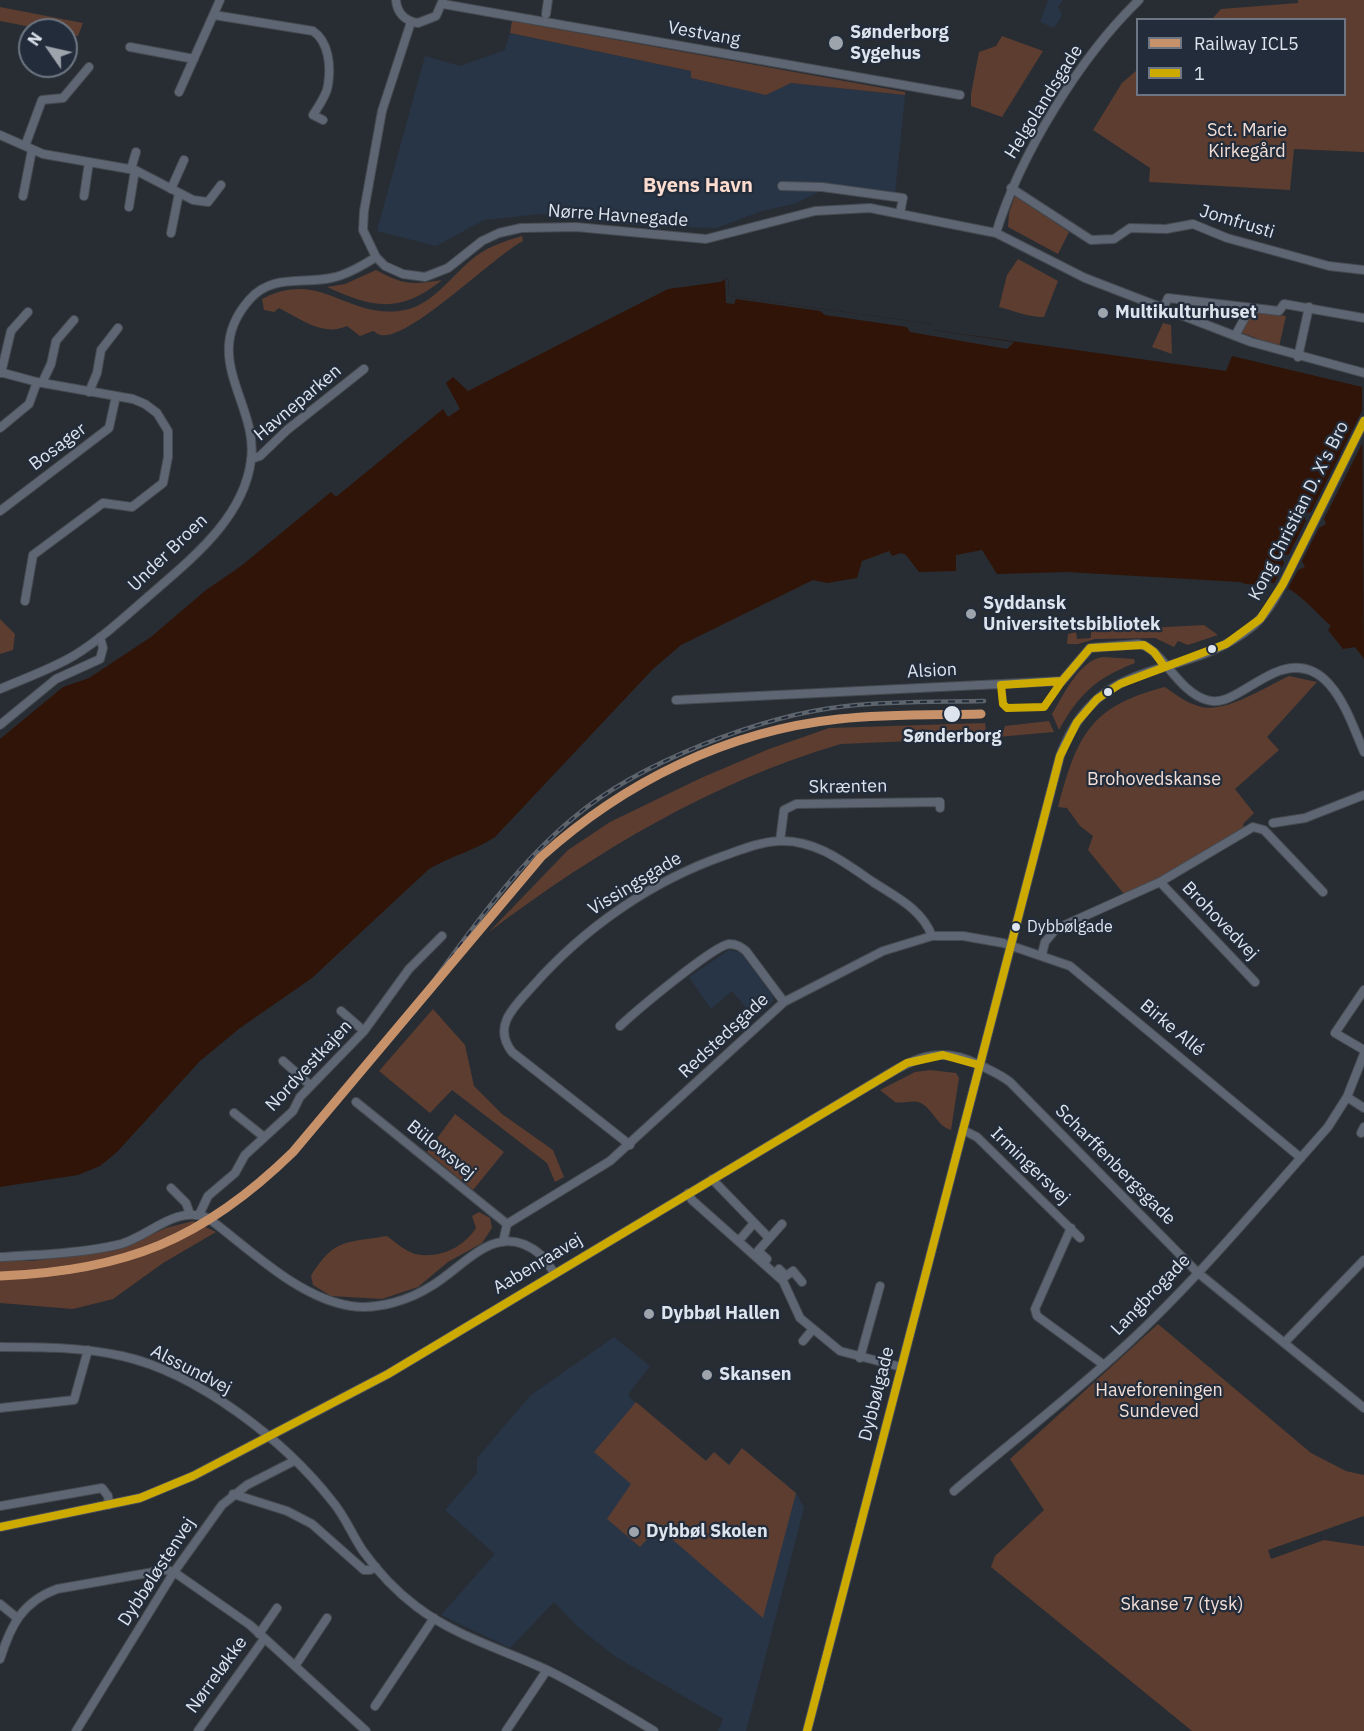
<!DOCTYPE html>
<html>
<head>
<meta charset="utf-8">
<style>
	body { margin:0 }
	#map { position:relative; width:1364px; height:1731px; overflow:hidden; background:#282d34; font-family:"IBM Plex Sans",sans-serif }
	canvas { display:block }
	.legend { position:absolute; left:1136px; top:18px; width:210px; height:78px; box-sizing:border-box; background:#222c3a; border:2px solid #6d7682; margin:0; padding:8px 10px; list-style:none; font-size:18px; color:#dde4ed }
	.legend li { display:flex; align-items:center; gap:12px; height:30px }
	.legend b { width:30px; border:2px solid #6d7682 }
	.north { position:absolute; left:18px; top:18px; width:60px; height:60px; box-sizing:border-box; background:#222c3a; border:2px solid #6d7682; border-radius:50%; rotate:304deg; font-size:16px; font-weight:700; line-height:24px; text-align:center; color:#dde4ed }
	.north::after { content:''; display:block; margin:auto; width:21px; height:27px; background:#9ea4ac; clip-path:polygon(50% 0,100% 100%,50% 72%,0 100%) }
</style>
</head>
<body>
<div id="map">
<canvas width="1364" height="1731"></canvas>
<ul class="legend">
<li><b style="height:8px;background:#c7916a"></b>Railway ICL5</li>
<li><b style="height:8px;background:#ca0"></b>1</li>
</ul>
<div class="north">N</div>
</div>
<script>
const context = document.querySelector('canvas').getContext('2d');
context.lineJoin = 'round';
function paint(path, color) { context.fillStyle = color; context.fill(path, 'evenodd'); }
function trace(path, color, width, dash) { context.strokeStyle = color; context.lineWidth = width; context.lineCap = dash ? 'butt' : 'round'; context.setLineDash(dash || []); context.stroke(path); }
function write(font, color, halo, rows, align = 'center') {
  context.font = font + ' "IBM Plex Sans",sans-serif'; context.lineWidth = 4.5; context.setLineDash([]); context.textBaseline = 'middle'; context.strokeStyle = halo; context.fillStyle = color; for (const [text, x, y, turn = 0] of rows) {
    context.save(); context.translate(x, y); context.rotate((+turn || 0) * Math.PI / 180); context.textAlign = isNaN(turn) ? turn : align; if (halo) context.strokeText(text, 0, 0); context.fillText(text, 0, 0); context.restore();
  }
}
paint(new Path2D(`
	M 1048,0 L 1063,0 L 1058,7 L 1062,15 L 1054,28 L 1040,22 Z
	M 510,33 L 691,71 L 691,78 L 766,95 L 791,83 L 905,95 L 895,194 L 826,188 L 797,203 L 762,211 L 716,228 L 643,226 L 540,214 L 484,220 L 436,246 L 377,231 L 425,56 L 460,66 L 505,50 Z
	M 729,950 L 741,953 L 773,996 L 773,1001 L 755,1018 L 732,991 L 711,1009 L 689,977 Z
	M 614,1337 L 650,1366 L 629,1393 L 629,1397 L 706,1461 L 714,1452 L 729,1465 L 742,1448 L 796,1493 L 804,1508 L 746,1731 L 718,1731 L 723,1719 L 616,1657 L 579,1628 L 554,1602 L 510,1648 L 441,1615 L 495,1554 L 445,1510 L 477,1473 L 477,1458 L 531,1395 Z`), '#283546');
paint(new Path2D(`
	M 1298,0 L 1364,0 L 1364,152 L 1294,149 L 1290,190 L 1149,182 L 1150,168 L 1093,130 L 1122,83 L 1137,70 L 1138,94 L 1344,94 L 1344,20 L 1212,19 L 1221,9 L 1298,3 Z
	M 0,7 L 83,23 L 78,36 L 66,34 L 66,30 L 47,30 L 0,21 Z
	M 512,21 L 905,92 L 905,95 L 791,83 L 766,95 L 691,78 L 691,71 L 510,33 Z
	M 1002,36 L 1043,51 L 1002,117 L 971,106 L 971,94 L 979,52 L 996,46 Z
	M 1015,196 L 1069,232 L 1058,254 L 1008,227 L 1009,213 Z
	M 522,236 L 523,241 C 495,255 409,341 381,335 C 378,335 376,332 373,331 L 360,336 L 347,326 C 323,337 301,319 279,308 L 274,312 L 264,310 L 262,299 C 320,269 344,317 399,311 C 432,308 451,275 476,256 C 490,246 505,241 522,236 Z
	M 1018,259 L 1058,281 L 1044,317 C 1027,317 1015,311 999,307 L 1007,275 Z
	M 376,270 C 403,285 412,285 442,280 C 400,314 373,308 327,287 L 345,284 Z
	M 1251,311 L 1286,316 L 1279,347 L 1240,332 Z
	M 1163,323 L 1171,325 L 1172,354 L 1152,347 Z
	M 0,619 L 15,634 L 13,650 L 0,654 Z
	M 1204,625 L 1218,635 L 1188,645 L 1178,641 L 1174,647 L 1155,638 L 1095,639 L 1078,644 L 1067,644 L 1068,634 L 1076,632 L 1077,639 L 1091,638 L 1091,631 Z
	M 1103,657 L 1134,659 L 1135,663 C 1096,678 1079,694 1059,730 L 1052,714 C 1064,695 1078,661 1103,657 Z
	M 1289,676 L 1317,682 L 1267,737 L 1279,750 L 1235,789 L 1254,813 L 1243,824 L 1244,827 L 1156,880 L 1124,894 L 1088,850 L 1093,836 L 1080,826 L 1067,808 L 1058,807 C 1077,737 1089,706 1165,687 C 1176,695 1188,704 1202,707 C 1226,713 1267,686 1289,676 Z
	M 1049,721 L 1054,732 L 986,738 L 841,744 C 713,781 595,852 489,932 L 568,850 L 610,822 L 701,778 L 769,749 L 829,728 L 985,723 L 986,732 L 1004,730 L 1005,726 Z
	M 433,1009 L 465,1045 L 474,1086 L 502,1114 L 553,1150 L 564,1177 L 555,1182 L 547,1163 L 452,1090 L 430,1113 L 379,1071 Z
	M 930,1070 L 956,1073 L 959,1078 L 951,1130 C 936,1126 933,1107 918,1102 C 911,1100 902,1104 895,1102 L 880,1090 L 915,1072 Z
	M 455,1114 L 504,1152 L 473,1190 L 427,1152 Z
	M 479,1212 L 490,1218 L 492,1228 L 482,1243 L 448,1262 L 418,1287 L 382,1299 L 331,1296 L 313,1285 L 311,1276 C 334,1238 346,1243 387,1236 C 395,1242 405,1251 415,1254 C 439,1259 463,1248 476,1228 L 472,1216 Z
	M 193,1221 L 216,1232 L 163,1263 L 113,1299 L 73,1309 L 0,1303 L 0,1261 L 32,1261 L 120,1249 L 166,1228 Z
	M 1158,1324 L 1311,1453 L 1346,1471 L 1364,1475 L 1364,1516 L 1268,1550 L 1271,1559 L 1324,1540 L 1364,1546 L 1364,1731 L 1192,1731 L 991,1567 L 995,1556 L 1044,1510 L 1010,1459 Z
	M 636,1402 L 706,1461 L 714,1452 L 729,1465 L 742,1448 L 796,1493 L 763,1618 L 658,1527 L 640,1547 L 607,1519 L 631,1484 L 594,1452 Z`), '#5c3d30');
paint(new Path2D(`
	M 728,278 L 729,296 L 933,324 L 933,330 L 1226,371 L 1232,356 L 1362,387 L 1364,659 L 1355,647 L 1343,649 L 1328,630 L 1331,626 C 1315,612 1295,586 1273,583 C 1260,581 1255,588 1240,582 L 1067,572 L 997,574 L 982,550 L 956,555 L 956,571 L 919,572 L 906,555 L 901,553 L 892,556 L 889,551 L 862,561 L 857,578 L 827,583 L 813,580 L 681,645 L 653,669 L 495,837 C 474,851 451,856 429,869 L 312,978 L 240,1028 L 200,1061 L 117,1152 L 100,1166 L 78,1175 L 0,1187 L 0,739 L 63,687 L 89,678 L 151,637 L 206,590 L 241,566 L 331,492 L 336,497 L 443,409 L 448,417 L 460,409 L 446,383 L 453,377 L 468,391 L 668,289 L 720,282 Z`), '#301407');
paint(new Path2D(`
	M 728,278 L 729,296 L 933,324 L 933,330 L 1014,342 L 1007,349 L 910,332 L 907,327 L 825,315 L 820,311 L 736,299 L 734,304 L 726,303 L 725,280 Z
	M 1364,407 L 1364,440 L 1324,519 L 1326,524 L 1319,528 L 1302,561 L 1305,567 L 1298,570 L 1286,592 L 1273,586 L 1284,563 L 1281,556 L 1289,554 L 1306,521 L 1303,514 L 1311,512 Z`), '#282d34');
const minor = new Path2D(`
	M 396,0 C 397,13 405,21 418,23 L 436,16 L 443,0
	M 443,4 L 960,95
	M 546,14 L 548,0
	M 214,15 L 313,31 C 329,42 331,66 328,85 C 327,95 318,107 313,115 L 323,120
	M 411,22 L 382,111 L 364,211 L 363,230 L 376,257 L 385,266 L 403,274 L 425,277 L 448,268 L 482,241 L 499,233 L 521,228 L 576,227 L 706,239 L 815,211 L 870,208 L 996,233 L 1085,278 L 1251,342 L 1364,373
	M 130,47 L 194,59
	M 179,92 L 220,0
	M 0,135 L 43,154 L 135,170 L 193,200 L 208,202 L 221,185
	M 25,146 L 42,100 L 63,98 L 89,67
	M 131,169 L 136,152
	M 782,186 L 822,187 L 903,198 L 900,213
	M 1011,188 L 1091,240 L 1114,239 L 1130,228 L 1166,229 L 1193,224 L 1227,238 L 1329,266 L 1364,270
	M 171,189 L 184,160
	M 23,196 L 32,150
	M 84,196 L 89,162
	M 129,207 L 135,170
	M 171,233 L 179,193
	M 996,233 C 1020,155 1080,57 1139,0
	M 1164,307 L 1168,298 L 1279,311 L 1284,304 L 1364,318
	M 1235,336 L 1250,308
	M 1298,357 L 1309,307
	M 0,372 L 37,382 L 133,399 L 145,404 L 157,413 L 168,431 L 168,457 L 163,483 L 132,507 L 103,503 L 33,555 L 25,601
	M 1,373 L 11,331 L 28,312
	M 42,383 L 51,364 L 56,341 L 74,320
	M 89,392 L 97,373 L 101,350 L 118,328
	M 0,428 L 29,404 L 37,382
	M 251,459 L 260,456 L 287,430 L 364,369
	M 0,511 L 109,428 L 116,396
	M 0,689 C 25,678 52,669 75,655 C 102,638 126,616 150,595 C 191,559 244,518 251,460 C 259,404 198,357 250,299 C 272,274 302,284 331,278 C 347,275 362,266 376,257
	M 676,700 L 1062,681 L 1090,648 L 1138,644 C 1161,646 1176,691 1207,700 C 1220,704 1231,697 1242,691 C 1252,685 1263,678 1274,673 C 1329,649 1348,715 1364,752
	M 0,725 L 56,679 L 100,659 L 103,648 L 100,637
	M 1273,823 L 1305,818 L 1364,795
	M 780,841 L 784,810 L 796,804 L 940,802 L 940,808
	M 1160,882 L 1255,982
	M 1042,954 L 1045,942 L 1056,929 L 1160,882 L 1253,827 L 1264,830 L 1323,892
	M 1364,990 L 1335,1033 L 1364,1050
	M 341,1011 L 364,1031
	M 620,1026 C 636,1011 713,946 729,944 C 737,944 741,947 746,951 L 784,1002
	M 283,1061 L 310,1085
	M 1347,1097 L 1364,1108
	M 356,1102 L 507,1224
	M 234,1113 L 264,1137
	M 963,1130 L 977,1137 L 1080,1238
	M 1361,1133 L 1364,1127
	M 630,1145 L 512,1052 C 492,1026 514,1007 532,987 C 584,928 651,881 726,855 C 743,849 760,842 779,841 C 815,839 845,863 873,882 C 896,897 922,909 932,936
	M 712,1179 L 769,1238
	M 171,1188 L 186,1203 L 190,1214
	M 688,1193 L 692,1200 L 783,1281 L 800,1318 L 840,1351 L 901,1367
	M 199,1215 L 208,1196 L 235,1173 L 245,1155 L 293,1111 L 300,1097 L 364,1031 L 409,969 L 442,936
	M 1071,1228 L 1035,1309 L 1037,1316 L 1104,1365
	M 742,1237 L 754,1223
	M 503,1242 L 507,1224 L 610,1161 L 784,1002 L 883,951 L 932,936 L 963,936 L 1003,943 L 1070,966 L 1301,1158
	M 0,1257 C 38,1255 85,1253 121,1244 C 151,1235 175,1205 208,1218 C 250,1249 298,1298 351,1306 C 378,1310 410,1300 433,1285 C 466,1265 498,1218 541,1255 C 546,1260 550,1268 555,1273
	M 767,1259 L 758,1251 L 782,1224
	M 779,1269 L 786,1276 L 793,1271 L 802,1282
	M 803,1341 L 813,1329
	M 1284,1343 L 1364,1260
	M 0,1347 C 41,1347 82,1347 122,1356 C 198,1373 285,1441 332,1501 C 345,1516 352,1535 363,1551 C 378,1572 397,1592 417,1607 C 455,1636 504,1650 547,1670 C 584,1688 619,1710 654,1731
	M 860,1358 L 880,1286
	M 0,1408 L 74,1400 L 88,1350
	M 954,1491 C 1010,1443 1069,1398 1124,1347 C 1196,1281 1263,1200 1328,1127 L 1347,1097 L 1364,1054
	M 233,1494 L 287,1511 L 312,1524 L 364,1570 L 370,1570 L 376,1567
	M 0,1506 L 102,1488 L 108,1496 L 109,1505
	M 0,1527 L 140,1498 L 193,1476 L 388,1374 L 870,1085 C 909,1062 933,1043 978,1064 C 989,1070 1000,1074 1010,1082 L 1197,1272 L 1364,1408
	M 0,1604 L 16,1617
	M 259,1634 L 277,1608
	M 0,1659 C 11,1625 22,1602 57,1589 L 165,1570 L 174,1572 L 250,1625 L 366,1731
	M 295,1666 L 327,1618
	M 375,1706 L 434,1618
	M 76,1731 L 174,1572 L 222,1505 L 247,1485 L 294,1461
	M 198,1731 L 264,1639
	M 506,1731 L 547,1670
	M 807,1731 L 1060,756 C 1100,650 1183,684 1253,626 C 1273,608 1285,579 1297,556 C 1320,511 1342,466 1364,421`);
trace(minor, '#464a51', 10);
trace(minor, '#5d6672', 8);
const rail = new Path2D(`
	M 417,1004 C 464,940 511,870 572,819 C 637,763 762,715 847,706 C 892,701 938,702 984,701`);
trace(rail, '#5e646c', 4.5);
trace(rail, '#222c3a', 2, [7]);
trace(new Path2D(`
	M 1062,681 L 1044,707 L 1007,708 L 1003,704 L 1001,685 Z
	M 1062,681 L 1090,648 L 1144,645 L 1154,652 L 1164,666
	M 0,1527 L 140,1498 L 193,1476 L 388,1374 L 907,1063 L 943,1055 L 979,1065
	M 807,1731 L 1060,756 L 1077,722 L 1097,699 L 1120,684 L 1226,644 L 1260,619 L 1283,584 L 1364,421`), '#ca0', 8);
trace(new Path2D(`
	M 0,1276 C 125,1271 203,1240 293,1152 L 541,857 C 624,782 727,731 839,719 C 886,714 934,715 981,714`), '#c7916a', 9);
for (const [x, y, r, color] of [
	[836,43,8,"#9ea4ac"],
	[1103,313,6,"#9ea4ac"],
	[971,614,6,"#9ea4ac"],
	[1212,649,5,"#dde4ed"],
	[1108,692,5,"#dde4ed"],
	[952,714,9,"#dde4ed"],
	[1016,927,5,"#dde4ed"],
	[649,1314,6,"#9ea4ac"],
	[707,1375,6,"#9ea4ac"],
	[634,1532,6,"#9ea4ac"]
]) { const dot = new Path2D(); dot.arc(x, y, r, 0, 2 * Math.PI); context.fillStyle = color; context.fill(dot); trace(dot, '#222c3a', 2); }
write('16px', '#dde4ed', '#222c3a', [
	["Dybbølgade",1027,927]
], 'left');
write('bold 18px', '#dde4ed', '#222c3a', [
	["Sønderborg",850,33],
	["Sygehus",850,54],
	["Multikulturhuset",1115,313],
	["Syddansk",983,604],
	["Universitetsbibliotek",983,625],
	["Dybbøl Hallen",661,1314],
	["Skansen",719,1375],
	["Dybbøl Skolen",646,1532]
], 'left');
write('18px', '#dde4ed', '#222c3a', [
	["Vestvang",704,34,10],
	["Helgolandsgade",1044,102,-58],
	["Nørre Havnegade",618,216,4],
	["Jomfrusti",1237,222,17],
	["Havneparken",298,403,-40],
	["Bosager",58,447,-37],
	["Kong Christian D. X's Bro",1299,511,-63],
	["Under Broen",168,553,-44],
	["Alsion",932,671,-3],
	["Skrænten",848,787,-1],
	["Vissingsgade",635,884,-31],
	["Brohovedvej",1220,921,46],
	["Birke Allé",1172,1028,40],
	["Redstedsgade",724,1036,-43],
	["Nordvestkajen",309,1066,-47],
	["Bülowsvej",441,1150,39],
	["Scharffenbergsgade",1115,1165,45],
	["Irmingersvej",1030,1166,44],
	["Aabenraavej",538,1264,-31],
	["Langbrogade",1151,1295,-46],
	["Alssundvej",191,1370,27],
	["Dybbølgade",877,1394,-76],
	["Dybbøløstenvej",157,1572,-57],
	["Nørreløkke",217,1675,-54]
]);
write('18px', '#f3ded6', '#222c3a', [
	["Sct. Marie",1247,131],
	["Kirkegård",1247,152],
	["Brohovedskanse",1154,780],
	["Haveforeningen",1159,1391],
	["Sundeved",1159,1412],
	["Skanse 7 (tysk)",1182,1605]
]);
write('bold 18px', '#dde4ed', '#222c3a', [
	["Sønderborg",952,737]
]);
write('bold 20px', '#fcdccf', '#222c3a', [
	["Byens Havn",698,186]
]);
</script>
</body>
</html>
